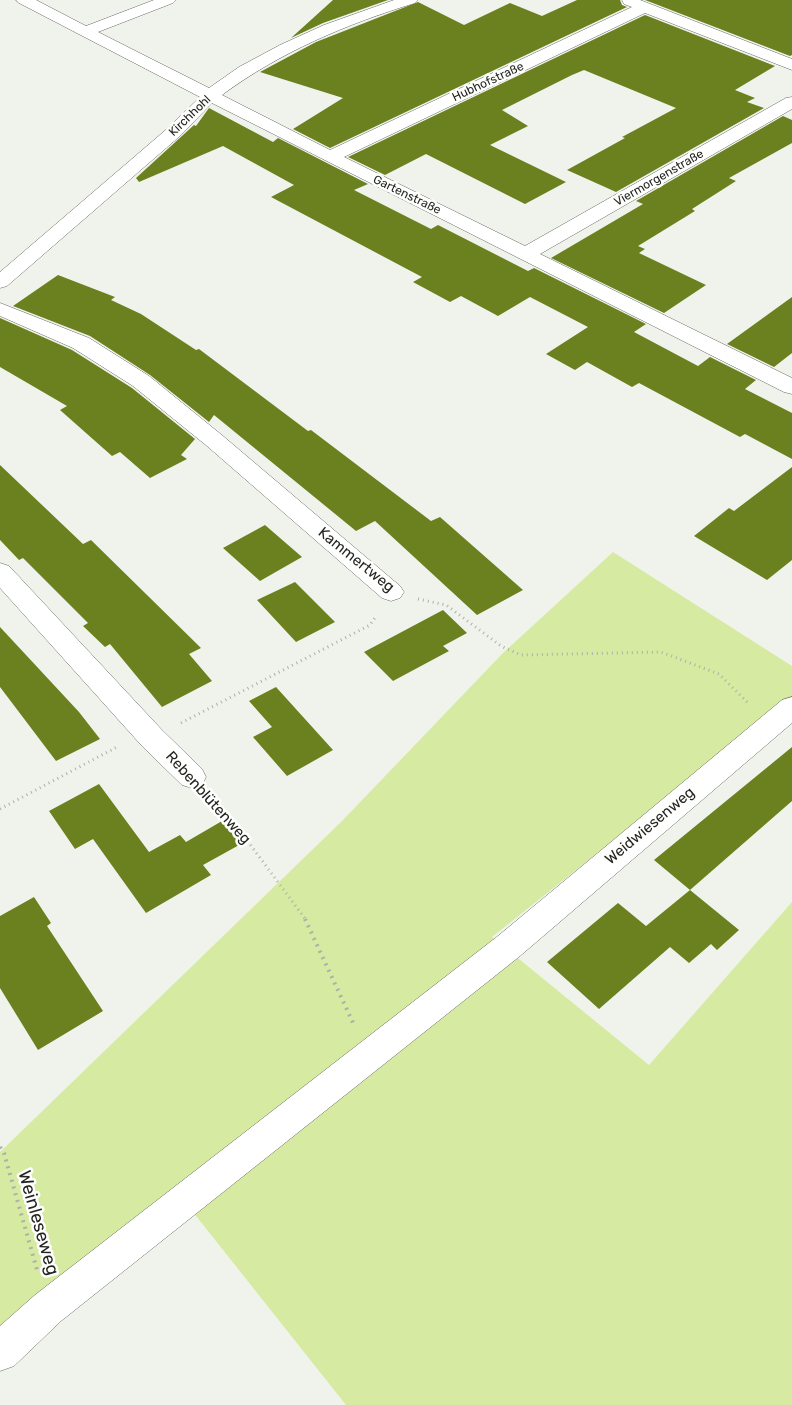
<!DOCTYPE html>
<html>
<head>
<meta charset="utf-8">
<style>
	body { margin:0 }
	canvas { display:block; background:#f0f3eb }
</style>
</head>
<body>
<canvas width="792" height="1405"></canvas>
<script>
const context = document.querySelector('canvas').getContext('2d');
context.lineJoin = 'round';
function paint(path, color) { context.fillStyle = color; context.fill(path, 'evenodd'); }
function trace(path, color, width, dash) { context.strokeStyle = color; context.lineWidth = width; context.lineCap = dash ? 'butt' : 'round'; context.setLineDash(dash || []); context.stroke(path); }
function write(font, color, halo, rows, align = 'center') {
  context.font = font + ' Rubik,sans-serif'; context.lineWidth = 5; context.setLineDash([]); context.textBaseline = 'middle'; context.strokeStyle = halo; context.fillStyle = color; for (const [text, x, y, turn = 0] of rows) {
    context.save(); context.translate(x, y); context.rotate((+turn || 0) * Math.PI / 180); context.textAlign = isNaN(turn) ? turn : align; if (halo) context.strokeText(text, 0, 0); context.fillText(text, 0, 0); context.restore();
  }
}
paint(new Path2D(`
	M 613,552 L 792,666 L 792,698 L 492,937 L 649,1065 L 792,902 L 792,1405 L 346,1405 L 181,1197 L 0,1350 L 0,1152 L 342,821 L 503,653 Z`), '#d6eba1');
paint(new Path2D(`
	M 333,0 L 388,0 L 323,23 L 291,38 Z
	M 577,0 L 620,0 L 622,5 L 627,7 L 330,148 L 293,129 L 343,98 L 260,72 L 316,42 L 418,2 L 464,25 L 510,3 L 542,16 Z
	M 645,0 L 792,0 L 792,55 L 790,56 Z
	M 645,15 L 775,66 L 735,90 L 755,98 L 747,102 L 764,108 L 616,192 L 567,170 L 625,138 L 622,137 L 676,108 L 584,70 L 572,75 L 502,110 L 528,126 L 490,145 L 566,182 L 525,204 L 426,154 L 385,175 L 348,157 Z
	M 209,108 L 273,142 L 278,138 L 368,184 L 354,190 L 431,229 L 438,225 L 528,271 L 534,268 L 646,324 L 634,332 L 698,366 L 710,357 L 756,380 L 745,389 L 792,413 L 792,459 L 745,434 L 740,437 L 639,383 L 632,387 L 587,362 L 575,370 L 546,354 L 588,327 L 530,297 L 498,316 L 461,296 L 450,302 L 413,282 L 422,277 L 271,197 L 294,185 L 223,146 L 139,182 L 136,178 L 194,125 L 196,126 Z
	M 783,116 L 792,120 L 792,143 L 729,178 L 736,181 L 692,209 L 695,211 L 638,246 L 645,249 L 639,253 L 706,285 L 664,313 L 551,258 L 643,204 L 636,201 Z
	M 58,275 L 115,297 L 111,300 L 141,314 L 196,350 L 199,349 L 308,431 L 311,430 L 431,521 L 440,517 L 523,590 L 477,615 L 375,521 L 356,531 L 214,415 L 209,422 L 150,375 L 90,336 L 13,306 Z
	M 792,297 L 792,353 L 774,367 L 727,344 Z
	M 0,318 L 72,350 L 132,388 L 195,439 L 181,455 L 187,459 L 150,478 L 120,452 L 112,456 L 60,410 L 67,406 L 0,367 Z
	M 0,465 L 83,544 L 91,540 L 201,648 L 189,654 L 212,681 L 162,707 L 110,644 L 105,647 L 83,626 L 88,623 L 23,558 L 19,560 L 0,540 Z
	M 792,467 L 792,560 L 767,580 L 694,536 L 729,508 L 734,511 Z
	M 265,525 L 302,557 L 260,581 L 223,548 Z
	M 295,582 L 335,622 L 296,642 L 257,600 Z
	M 443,610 L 467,633 L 443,646 L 449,651 L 393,681 L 364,652 Z
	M 0,627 L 79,712 L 100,739 L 56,761 L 0,687 Z
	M 276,687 L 333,750 L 287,776 L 253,737 L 272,727 L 249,701 Z
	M 792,747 L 792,801 L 690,890 L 654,860 Z
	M 99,784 L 149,852 L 180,835 L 186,842 L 222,821 L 241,844 L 203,865 L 211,875 L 146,913 L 93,839 L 75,849 L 49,811 Z
	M 690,890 L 739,930 L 717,950 L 711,944 L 689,963 L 670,947 L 599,1009 L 547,962 L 618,903 L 646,926 Z
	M 34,897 L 51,923 L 47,926 L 103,1011 L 38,1050 L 0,988 L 0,916 Z`), '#6b8120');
const minor = new Path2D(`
	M 16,0 L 36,0 L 86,26 L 154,0 L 176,0 L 173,3 L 98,32 L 209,88 L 239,67 L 280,45 L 324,25 L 394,0 L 418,0 L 415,3 C 347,24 280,52 222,95 L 330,150 L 632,7 L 624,4 L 622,0 L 640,0 L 792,59 L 792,70 L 645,13 L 344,157 L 525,246 L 786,98 L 792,97 L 792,109 L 540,254 L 792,378 L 792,394 L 784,392 L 212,103 L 180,136 L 7,286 L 0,288 L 0,272 L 168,128 L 200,97 L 19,3 Z
	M 0,303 L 89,338 L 149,376 L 223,436 L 400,586 L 404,592 L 400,598 L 391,601 L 382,598 L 207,446 L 133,386 L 73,348 L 0,316 Z
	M 0,563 L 9,566 L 162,730 L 202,769 L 206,777 L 202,785 L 192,788 L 182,785 L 142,746 L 0,588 Z
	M 792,697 L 792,723 L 520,956 L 61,1321 L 14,1366 L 0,1371 L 0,1326 L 35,1295 L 498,936 L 782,700 Z`);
trace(minor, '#666862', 1);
trace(new Path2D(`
	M 418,599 L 446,605 L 501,646 L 521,655 L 661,652 L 719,674 L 748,703
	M 181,723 L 370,625 L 376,616
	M 212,799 L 232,820 L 306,920
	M 0,809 L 117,747`), '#aeb0aa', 3, [1, 4]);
trace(new Path2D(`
	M 305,919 L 354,1025
	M 0,1147 L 4,1153 L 37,1270`), '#aeb0aa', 4, [2, 5]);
paint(minor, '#fff');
write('12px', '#242523', '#fefffd', [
	["Hubhofstraße",488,82,-25],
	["Kirchhohl",190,116,-44],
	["Viermorgenstraße",659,178,-30],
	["Gartenstraße",407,195,26]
]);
write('15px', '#242523', '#fefffd', [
	["Kammertweg",356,560,39],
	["Rebenblütenweg",208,798,48],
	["Weidwiesenweg",650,826,-40]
]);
write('18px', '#242523', '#fefffd', [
	["Weinleseweg",38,1223,74]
]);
</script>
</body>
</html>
